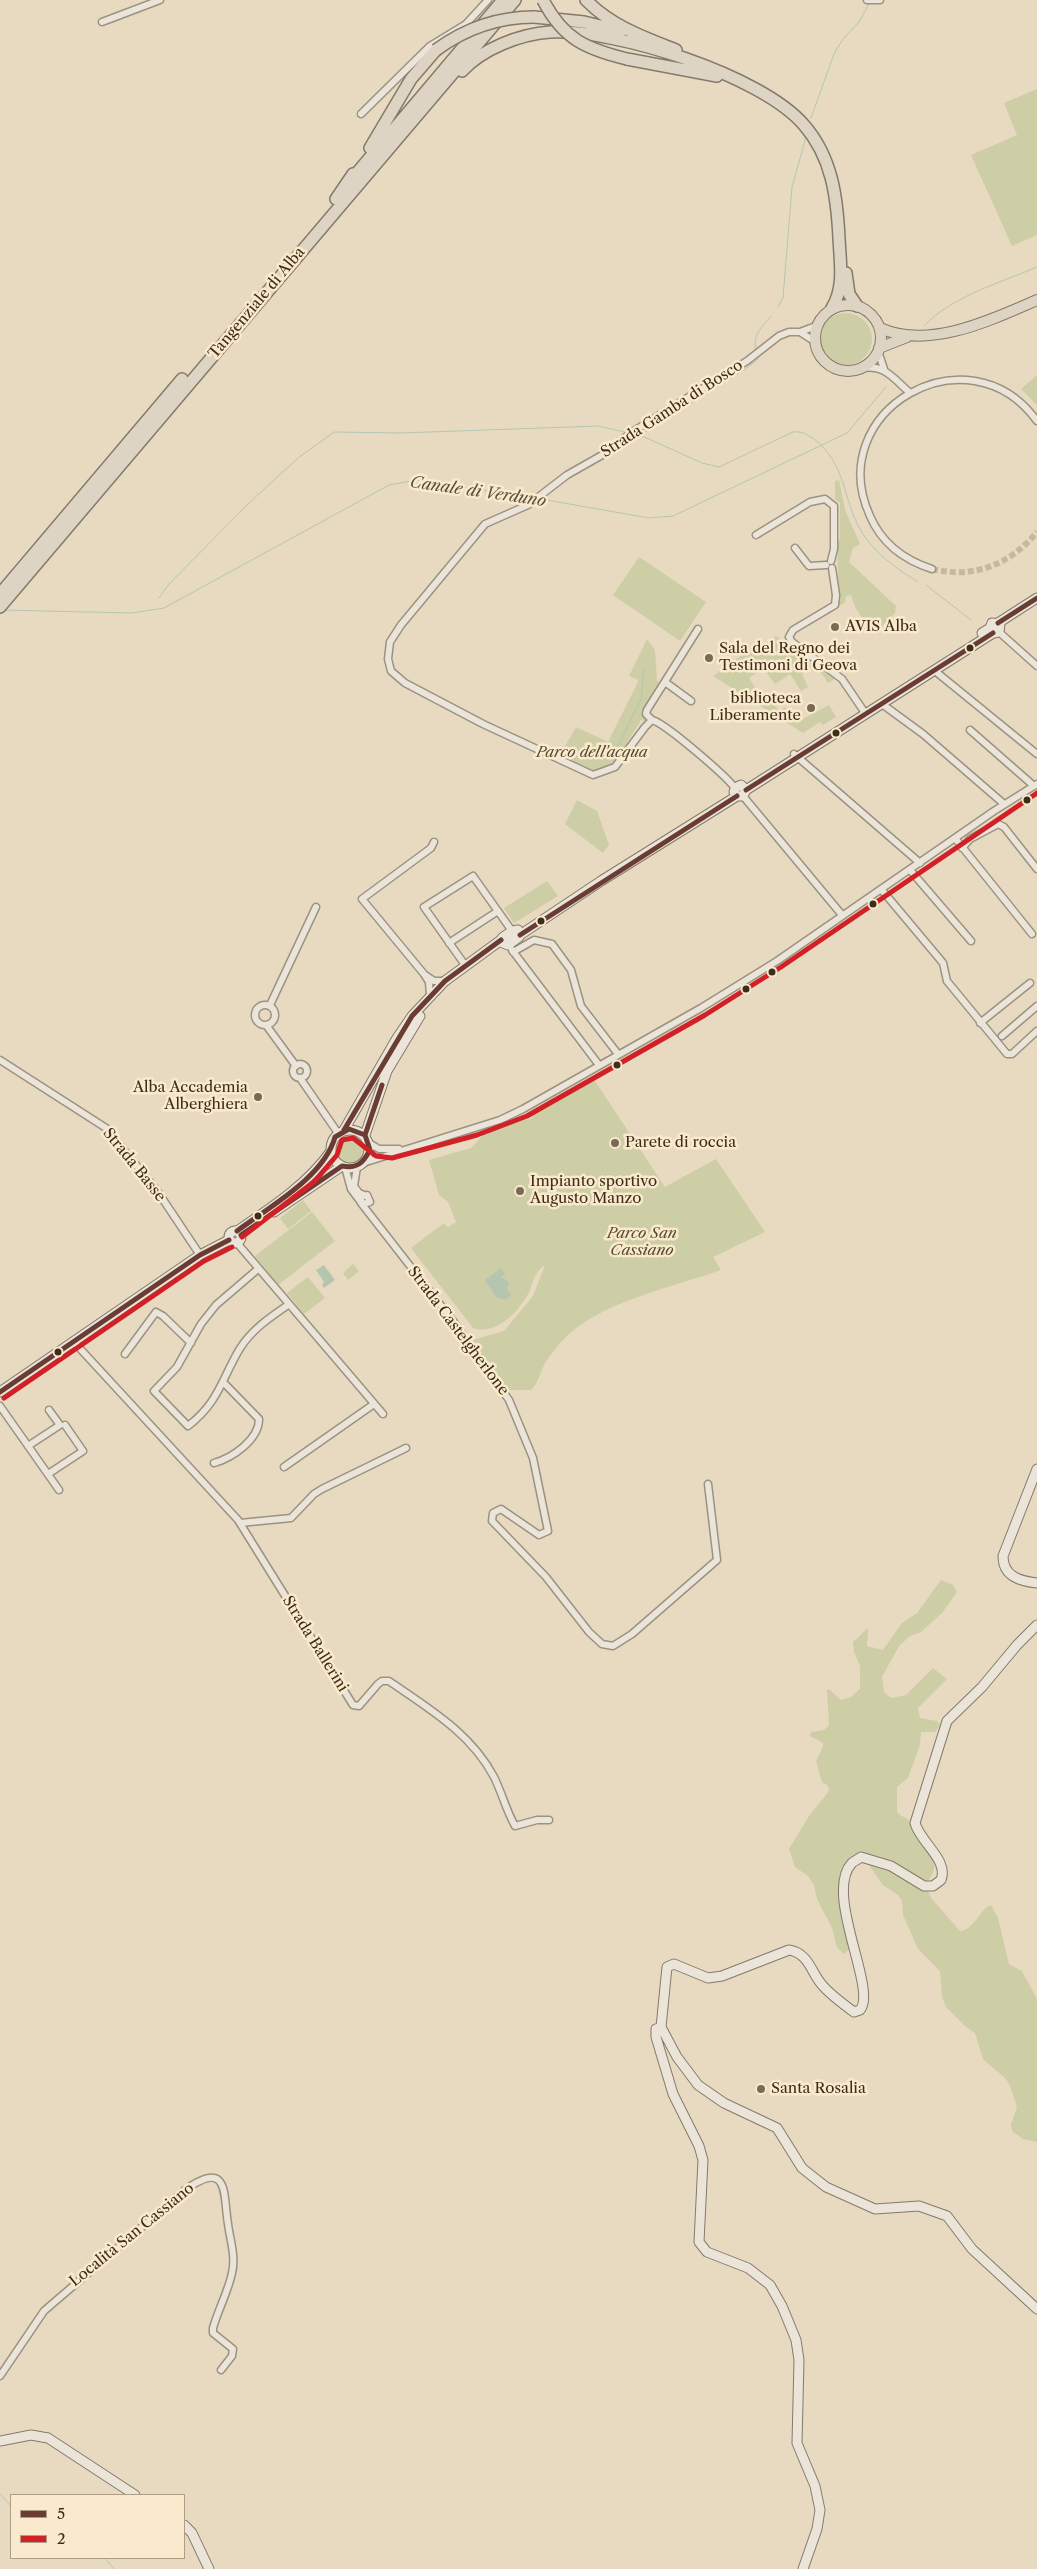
<!DOCTYPE html>
<html>
<head>
<meta charset="utf-8">
<style>
	body { margin:0 }
	#map { position:relative; width:1037px; height:2569px; overflow:hidden; background:#e8dac1; font-family:"Libre Caslon Text",serif }
	canvas { display:block }
	.legend { position:absolute; left:10px; top:2494px; width:175px; height:65px; box-sizing:border-box; background:#faeacd; border:1px solid #af9e85; margin:0; padding:6px 9px; list-style:none; font-size:15px; color:#3f2d19 }
	.legend li { display:flex; align-items:center; gap:10px; height:25px }
	.legend b { width:25px; border:1px solid #af9e85 }
</style>
</head>
<body>
<div id="map">
<canvas width="1037" height="2569"></canvas>
<ul class="legend">
<li><b style="height:6px;background:#6a3c33"></b>5</li>
<li><b style="height:6px;background:#d22027"></b>2</li>
</ul>
</div>
<script>
const context = document.querySelector('canvas').getContext('2d');
context.lineJoin = 'round';
function paint(path, color) { context.fillStyle = color; context.fill(path, 'evenodd'); }
function trace(path, color, width, dash) { context.strokeStyle = color; context.lineWidth = width; context.lineCap = dash ? 'butt' : 'round'; context.setLineDash(dash || []); context.stroke(path); }
function write(font, color, halo, rows, align = 'center') {
  context.font = font + ' "Libre Caslon Text",serif'; context.lineWidth = 5; context.setLineDash([]); context.textBaseline = 'middle'; context.strokeStyle = halo; context.fillStyle = color; for (const [text, x, y, turn = 0] of rows) {
    context.save(); context.translate(x, y); context.rotate((+turn || 0) * Math.PI / 180); context.textAlign = isNaN(turn) ? turn : align; if (halo) context.strokeText(text, 0, 0); context.fillText(text, 0, 0); context.restore();
  }
}
paint(new Path2D(`
	M 1037,89 L 1037,235 L 1012,246 L 971,155 L 1017,135 L 1004,103 Z
	M820 339a26 26 0 1 1 52 0a26 26 0 1 1-52 0Z
	M 1037,375 L 1037,405 L 1021,389 Z
	M 839,480 L 845,510 L 860,544 L 853,548 L 849,562 L 896,606 L 895,613 L 880,628 C 864,623 855,612 851,595 L 846,596 L 845,602 L 839,606 L 837,543 L 840,539 L 840,503 L 835,499 L 835,481 Z
	M 639,557 L 706,602 L 680,641 L 613,595 Z
	M 776,636 L 832,674 L 835,679 L 828,683 L 816,665 L 813,665 L 802,674 L 808,687 L 801,691 L 790,674 L 775,684 L 763,668 L 749,678 L 763,700 L 769,696 L 779,711 L 785,707 L 796,723 L 829,705 L 836,717 L 823,725 L 820,722 L 803,733 L 713,676 L 755,646 L 761,646 Z
	M 647,639 L 655,650 L 657,681 L 660,683 L 647,718 L 645,721 L 641,720 L 620,754 L 621,758 L 615,765 L 595,771 L 560,755 L 576,727 L 608,742 L 637,684 L 638,680 L 629,676 L 630,674 Z
	M 577,800 L 597,811 L 609,845 L 603,853 L 565,824 Z
	M 547,881 L 558,896 L 514,923 L 504,908 Z
	M 593,1078 L 665,1187 L 716,1159 L 765,1232 L 713,1257 L 721,1270 C 673,1287 595,1303 561,1342 C 555,1349 547,1359 543,1367 C 539,1376 538,1383 531,1390 L 507,1390 L 496,1378 L 473,1340 L 504,1331 L 533,1296 L 545,1265 C 535,1271 533,1282 529,1292 C 520,1311 496,1336 473,1328 L 411,1248 L 444,1223 L 448,1227 L 456,1222 L 448,1202 L 439,1195 L 429,1160 L 471,1148 L 489,1129 L 504,1122 L 531,1119 L 542,1104 Z
	M335 1149a15 15 0 1 1 30 0a15 15 0 1 1-30 0Z
	M 303,1200 L 311,1211 L 288,1229 L 280,1218 Z
	M 312,1212 L 335,1241 L 278,1285 L 255,1256 Z
	M 353,1264 L 359,1271 L 348,1280 L 343,1273 Z
	M 308,1277 L 325,1298 L 304,1314 L 287,1293 Z
	M 941,1580 L 953,1585 L 957,1592 L 942,1613 L 921,1632 L 910,1636 L 899,1646 L 882,1677 L 884,1692 L 891,1698 L 906,1695 L 933,1668 L 947,1679 L 918,1708 L 920,1718 L 937,1721 L 940,1725 L 935,1732 L 921,1732 L 920,1745 L 908,1778 L 897,1787 L 897,1812 C 900,1816 903,1816 907,1819 C 912,1823 912,1831 916,1836 C 929,1854 945,1863 925,1884 L 931,1898 L 960,1931 C 975,1930 979,1909 991,1905 L 998,1918 L 1009,1964 L 1022,1971 L 1037,1999 L 1037,2142 L 1023,2139 L 1012,2131 L 1011,2124 L 1017,2107 L 1010,2086 L 1005,2078 L 983,2059 L 975,2033 L 966,2027 L 946,2007 L 942,1997 L 940,1971 L 918,1949 L 903,1915 L 902,1901 L 898,1895 L 883,1885 L 870,1867 L 867,1854 L 857,1854 C 829,1881 843,1915 849,1949 L 844,1954 L 837,1947 L 832,1928 L 817,1899 L 814,1885 L 808,1876 L 795,1867 L 789,1849 L 809,1816 L 829,1791 L 828,1786 L 822,1782 L 816,1761 L 823,1747 L 823,1743 L 810,1736 L 811,1732 L 824,1730 L 829,1725 L 827,1690 L 829,1689 L 841,1700 L 851,1697 L 860,1689 L 860,1666 L 854,1652 L 853,1642 L 868,1628 L 867,1646 L 883,1650 L 902,1623 L 917,1613 Z`), '#cdcda6');
paint(new Path2D(`
	M 324,1265 L 335,1280 L 324,1288 L 322,1285 L 324,1282 L 316,1270 Z
	M 501,1268 L 505,1274 L 501,1277 L 509,1282 L 507,1288 L 511,1295 L 506,1300 L 496,1297 L 485,1280 Z`), '#b4c6b0');
trace(new Path2D(`
	M 811,118 L 834,54 L 843,39 L 859,22 L 870,2
	M 778,307 L 783,298 L 792,187 L 806,137
	M 924,326 C 952,296 1000,283 1037,267
	M 756,350 C 752,335 762,327 771,316
	M 759,356 L 757,360 L 744,370 L 640,435 L 702,463 L 719,467 L 793,432 C 802,431 806,434 814,439 C 847,465 842,498 861,531 C 874,553 897,569 918,582
	M 541,499 L 649,518 L 673,516 L 847,433 L 886,387
	M 926,585 L 971,620
	M 159,598 L 169,584 L 249,503 L 298,458 L 334,432 L 401,433 L 598,426 L 625,432
	M 3,610 L 131,613 L 164,608 L 389,485 L 417,480 L 533,498
	M 586,753 L 590,757 L 602,758 L 619,744 L 641,699 L 644,669
	M 0,2494 L 11,2506
	M 105,2558 L 114,2569`), '#b4c6b0', 1);
trace(new Path2D(`
	M 932,569 C 973,579 1010,565 1037,532`), '#c6b79f', 6, [6, 3]);
const street = new Path2D(`
	M 867,0 L 880,0
	M 102,22 L 160,0
	M 361,114 L 430,46 L 466,24 L 488,0
	M 800,332 L 816,326
	M 878,351 L 884,369
	M 860,369 C 883,362 894,379 909,392
	M 756,535 L 810,502 L 825,499 L 834,506 L 834,549 L 831,561
	M 795,548 L 809,566 L 826,565
	M 832,568 L 836,595 L 835,605 L 793,630 L 789,637 L 792,642 L 842,679 L 863,710
	M 932,569 C 904,560 882,544 870,516 C 822,411 968,326 1037,421
	M 999,632 L 1037,666
	M 935,671 L 1037,754
	M 665,682 L 691,701
	M 882,704 L 923,734 L 1004,804
	M 652,720 L 646,714 L 647,710 L 698,629
	M 970,730 L 1034,786
	M 794,754 L 920,863
	M 735,788 C 725,775 665,723 652,720 L 645,727 L 615,767 L 593,775 L 483,724 L 405,683 L 391,671 L 388,659 L 390,642 L 401,625 L 485,524 L 528,505 L 567,475 L 604,454 L 632,432 L 747,361 L 779,336 L 789,332 L 800,332 L 814,341
	M 743,796 L 842,915
	M 955,838 L 1032,934
	M 962,848 L 970,839 L 998,824 L 1004,827 L 1037,869
	M 910,870 L 971,941
	M 881,889 L 943,963 L 947,981 L 1007,1054 L 1012,1054 L 1037,1031
	M 449,943 L 498,911
	M 512,950 L 599,1065
	M 513,952 L 534,940 L 552,944 L 571,970 L 581,1006 L 618,1054
	M 465,965 L 424,907 L 473,876 L 512,931
	M 425,975 L 434,981 L 445,981
	M 430,996 L 429,982 L 424,974 L 362,899 L 431,848 L 434,842
	M255 1015a10 10 0 1 1 20 0a10 10 0 1 1-20 0Z
	M 270,1005 L 316,907
	M 980,1023 L 1030,983
	M 266,1025 L 296,1066
	M 1002,1036 L 1037,1006
	M 0,1060 L 106,1128 L 158,1192 L 200,1255
	M293 1071a7 7 0 1 1 14 0a7 7 0 1 1-14 0Z
	M 300,1078 L 338,1133
	M 369,1143 L 379,1149 L 399,1149
	M 363,1163 L 500,1120 L 523,1109 L 701,1008 L 777,961 L 994,811 L 1037,784
	M 345,1167 L 351,1189 L 360,1201
	M 357,1167 L 354,1186 L 359,1193 L 364,1195
	M 363,1204 L 370,1202 L 367,1195 L 361,1197 L 361,1203 L 453,1321 L 509,1400 L 533,1458 L 548,1531 L 539,1535 L 501,1509 L 493,1513 L 492,1521 L 546,1577 L 589,1632 L 602,1644 L 613,1646 L 632,1634 L 717,1560 L 708,1484
	M 237,1243 L 383,1414
	M 258,1269 L 216,1305 L 201,1324 L 177,1367 L 154,1391 L 188,1426 C 218,1403 221,1381 239,1350 C 251,1330 269,1318 288,1305
	M 73,1341 L 238,1520 L 353,1705 L 359,1706 L 378,1684 L 382,1681 L 389,1681 C 428,1708 471,1733 494,1777 C 502,1793 506,1810 515,1826 L 537,1820 L 549,1820
	M 125,1354 L 156,1312 L 163,1316 L 191,1343
	M 0,1406 L 59,1490
	M 28,1446 L 60,1425 L 49,1410
	M 214,1463 C 232,1458 259,1440 259,1419 L 223,1382
	M 284,1467 L 374,1404
	M 48,1474 L 83,1451 L 65,1425
	M 240,1523 L 291,1518 L 314,1494 L 322,1489 L 406,1448
	M 0,2376 L 44,2311 L 185,2190 C 230,2158 223,2195 228,2224 C 230,2240 236,2256 232,2273 C 228,2292 218,2310 213,2328 L 213,2333 L 233,2349 L 232,2356 L 221,2370`);
const secondary = new Path2D(`
	M 998,623 L 1037,598
	M 982,633 L 990,628 L 992,623 L 1000,624 L 999,632 L 995,633 L 991,631
	M 746,790 L 741,785 L 735,788 L 734,792 L 737,796 L 743,796 L 746,790 L 993,633
	M 518,930 L 519,937 L 508,945 L 501,942 L 502,938 L 512,931 Z
	M 520,935 L 601,881 L 737,796
	M331 1149a19 19 0 1 1 38 0a19 19 0 1 1-38 0Z
	M 344,1130 L 397,1038 L 412,1016 L 445,981 L 501,940
	M 365,1135 L 387,1071 L 420,1016
	M 274,1212 L 342,1166
	M229 1237a6 6 0 1 1 12 0a6 6 0 1 1-12 0Z
	M 237,1231 C 271,1208 307,1185 331,1151
	M 0,1392 L 200,1255 L 229,1240
	M 1037,1469 L 1003,1556 C 1003,1576 1019,1581 1037,1583
	M 1037,1625 L 1017,1645 L 982,1687 L 947,1721 L 915,1823 C 920,1842 949,1860 941,1880 L 933,1886 L 924,1886 L 891,1866 L 861,1857 C 859,1859 854,1861 852,1863 C 823,1893 878,1990 860,2010 L 854,2012 C 843,2004 832,1996 823,1986 C 811,1973 809,1953 789,1950 L 722,1976 L 708,1978 L 674,1964 L 667,1967 L 661,2027 L 677,2057 L 698,2085 L 724,2103 L 777,2128 L 802,2168 L 826,2187 L 875,2209 L 919,2206 L 947,2216 L 972,2249 L 1037,2309
	M 661,2027 L 656,2029 L 656,2037 L 673,2094 L 699,2146 L 703,2160 L 699,2242 L 707,2252 L 748,2268 L 770,2285 L 782,2306 L 796,2340 L 799,2360 L 797,2443 L 815,2486 L 820,2510 L 817,2529 L 803,2569
	M 0,2441 L 31,2435 L 48,2438 L 135,2495
	M 184,2525 L 192,2533 L 209,2569`);
const primary = new Path2D(`
	M815 338a33 33 0 1 1 66 0a33 33 0 1 1-66 0Z
	M 880,328 C 929,350 991,320 1037,300
	M 879,348 L 907,337`);
const highway = new Path2D(`
	M 586,0 C 611,26 643,37 676,50
	M 534,17 L 584,22 L 621,31
	M 627,59 L 717,76
	M 462,71 C 482,49 520,34 550,32 C 616,29 761,75 804,125 C 832,157 837,197 839,238 C 840,262 845,287 832,308
	M 370,148 L 411,79 L 436,50
	M 351,180 L 503,0
	M 336,199 L 353,174
	M 846,273 L 849,294 L 857,306
	M 0,594 L 182,379
	M 0,607 L 515,0`);
trace(street, '#9c9282', 9);
trace(secondary, '#847a6b', 11);
trace(primary, '#847a6b', 12);
trace(highway, '#847a6b', 14);
trace(street, '#ebe4d8', 6);
trace(secondary, '#ebe4d8', 9);
trace(primary, '#ded4c3', 10);
trace(highway, '#ded4c3', 11);
const highwayBridge = new Path2D(`
	M 543,0 C 563,39 586,49 627,59
	M 436,50 C 466,28 497,17 534,17`);
trace(highwayBridge, '#847a6b', 14, []);
trace(highwayBridge, '#ded4c3', 11);
trace(new Path2D(`
	M 998,623 L 1037,598
	M 746,790 L 993,633
	M 520,935 L 737,796
	M 344,1130 L 412,1016 L 445,981 L 501,940
	M 365,1135 L 382,1085
	M 237,1231 C 269,1207 324,1177 335,1137 L 349,1129 L 365,1135 L 370,1150 C 363,1163 357,1169 342,1166 L 241,1235
	M 0,1392 L 200,1255 L 229,1240`), '#6a3c33', 5);
trace(new Path2D(`
	M 242,1237 L 315,1181 L 337,1155 L 342,1140 L 353,1138 L 376,1156 L 392,1158 L 477,1135 L 527,1116 L 705,1015 L 781,967 L 1037,793
	M 4,1398 L 204,1261 L 232,1247`), '#d22027', 5);
for (const [x, y, r, color] of [
	[835,627,5,"#7a6a54"],
	[970,648,4.5,"#3f2d19"],
	[709,658,5,"#7a6a54"],
	[811,708,5,"#7a6a54"],
	[836,733,4.5,"#3f2d19"],
	[1027,800,4.5,"#3f2d19"],
	[873,904,4.5,"#3f2d19"],
	[541,921,4.5,"#3f2d19"],
	[772,972,4.5,"#3f2d19"],
	[746,989,4.5,"#3f2d19"],
	[617,1065,4.5,"#3f2d19"],
	[258,1097,5,"#7a6a54"],
	[615,1143,5,"#7a6a54"],
	[520,1191,5,"#7a6a54"],
	[258,1216,4.5,"#3f2d19"],
	[58,1352,4.5,"#3f2d19"],
	[761,2089,5,"#7a6a54"]
]) { const dot = new Path2D(); dot.arc(x, y, r, 0, 2 * Math.PI); context.fillStyle = color; context.fill(dot); trace(dot, '#faeacd', 2); }
write('15px', '#3f2d19', '#faeacd', [
	["Tangenziale di Alba",257,303,-50],
	["Strada Gamba di Bosco",672,409,-33],
	["Strada Basse",134,1165,51],
	["Strada Castelgherlone",458,1331,53],
	["Strada Ballerini",315,1644,58],
	["Località San Cassiano",132,2235,-39]
]);
write('15px', '#3f2d19', '#faeacd', [
	["AVIS Alba",845,627],
	["Sala del Regno dei",719,649],
	["Testimoni di Geova",719,666],
	["biblioteca",801,699,"right"],
	["Liberamente",801,716,"right"],
	["Alba Accademia",248,1088,"right"],
	["Alberghiera",248,1105,"right"],
	["Parete di roccia",625,1143],
	["Impianto sportivo",530,1182],
	["Augusto Manzo",530,1199],
	["Santa Rosalia",771,2089]
], 'left');
write('italic 15px', '#574b31', '#faeacd', [
	["Parco dell'acqua",592,753],
	["Parco San",642,1234],
	["Cassiano",642,1251]
]);
write('italic 16px', '#57513d', '#faeacd', [
	["Canale di Verduno",478,492,8]
]);
</script>
</body>
</html>
